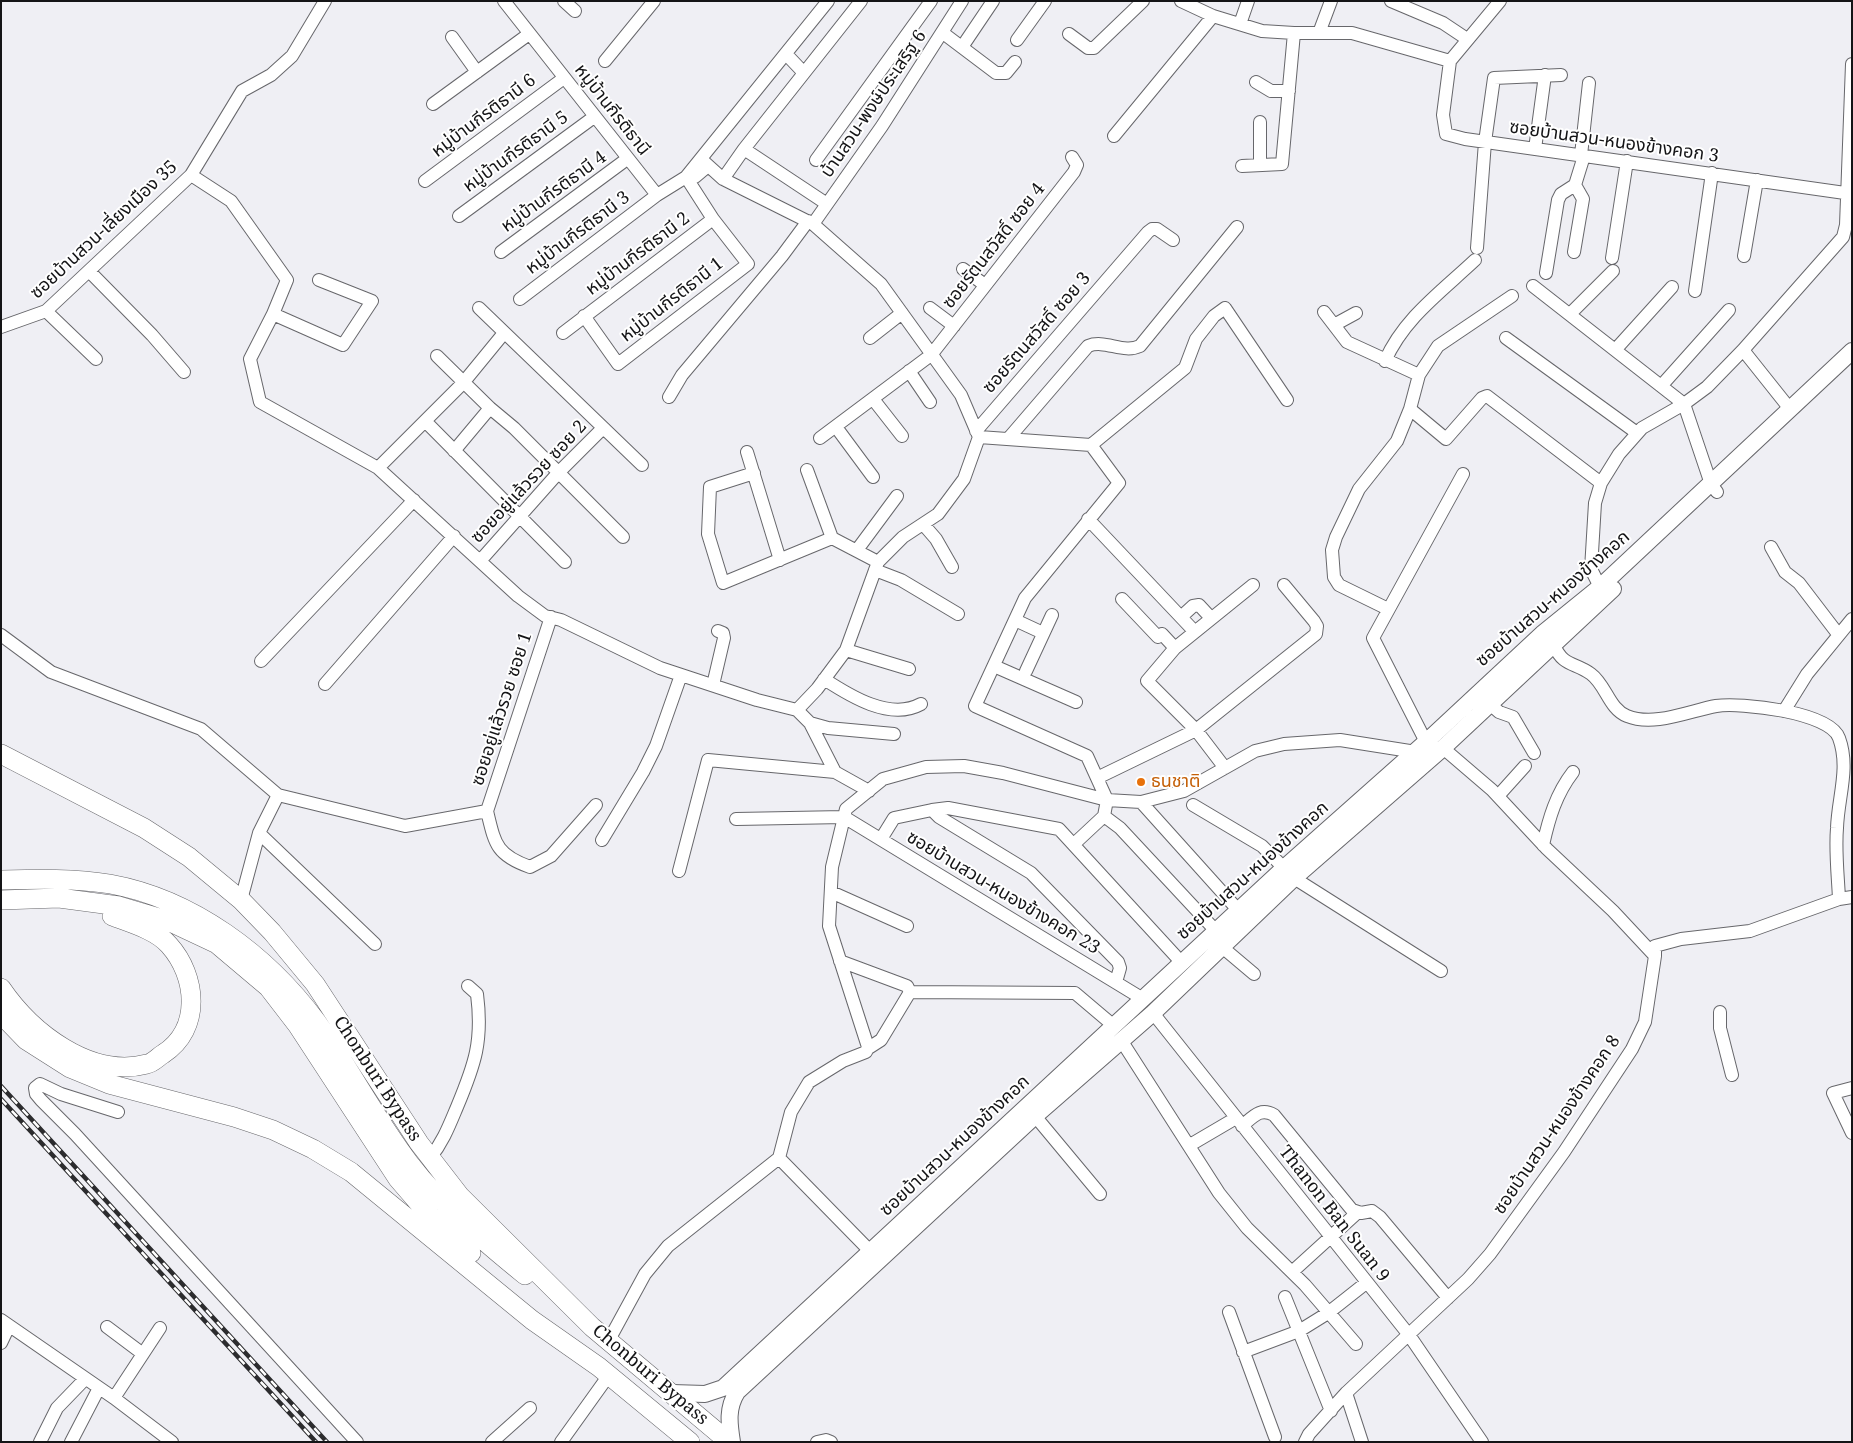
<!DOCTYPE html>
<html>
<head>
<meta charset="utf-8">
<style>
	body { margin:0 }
	#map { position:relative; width:1853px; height:1443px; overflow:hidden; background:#efeff4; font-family:"Noto Serif",serif }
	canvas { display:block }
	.frame { position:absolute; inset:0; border:2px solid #141416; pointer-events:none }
</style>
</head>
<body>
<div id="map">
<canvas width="1853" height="1443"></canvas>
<div class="frame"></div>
</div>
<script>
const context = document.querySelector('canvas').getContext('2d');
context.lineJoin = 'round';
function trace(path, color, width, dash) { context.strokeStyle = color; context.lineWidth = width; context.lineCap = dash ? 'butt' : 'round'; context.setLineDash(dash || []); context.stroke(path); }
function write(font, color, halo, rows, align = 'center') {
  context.font = font + ' "Noto Serif","Noto Sans Thai",serif'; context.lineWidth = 4; context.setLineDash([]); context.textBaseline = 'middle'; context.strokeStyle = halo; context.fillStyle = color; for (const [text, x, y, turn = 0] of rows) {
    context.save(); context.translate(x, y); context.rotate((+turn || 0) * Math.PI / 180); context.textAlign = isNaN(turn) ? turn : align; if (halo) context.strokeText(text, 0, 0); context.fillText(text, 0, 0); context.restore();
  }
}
const minor = new Path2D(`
	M 504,1 L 657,195
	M 564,1 L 575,11
	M 1181,1 L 1213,16 L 1262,31 L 1294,33 L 1352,33 L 1450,61
	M 1391,1 L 1443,23 L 1467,39
	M 1240,24 L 1248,1
	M 943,33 L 996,73 L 1006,73 L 1015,62
	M 1319,33 L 1331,1
	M 1069,34 L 1088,48 L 1094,48 L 1143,1
	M 452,37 L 477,72
	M 1017,40 L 1045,1
	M 962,47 L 993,1
	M 786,54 L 804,73
	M 605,61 L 654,1
	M 1450,61 L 1443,115 L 1446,134 L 1465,139 L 1852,194
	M 1450,61 L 1500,1
	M 1256,82 L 1271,91 L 1289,91
	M 433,104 L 529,34
	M 1114,136 L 1213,16
	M 744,149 L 861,1
	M 1535,149 L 1545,75
	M 1581,155 L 1589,83
	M 702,160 L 723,179 L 813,224 L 881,284 L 961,395 L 979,437 L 964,479 L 938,514 L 903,537 L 878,562 L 846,650 L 817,689 L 797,710
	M 816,160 L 931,1
	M 1260,165 L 1260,122
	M 1242,166 L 1282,164 L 1294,33
	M 191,175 L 231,201 L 287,280 L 273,314 L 250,359 L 260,402 L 378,468 L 518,596 L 545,616 L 561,620 L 660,668 L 757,700 L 797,710 L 810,723 L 835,772 L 869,791
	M 686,177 L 695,177 L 708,166
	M 723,179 L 744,149 L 827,204
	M 425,181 L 564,78
	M 459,216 L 594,117
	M 813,224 L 882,126 L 962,1
	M 1477,248 L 1485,142 L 1494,78 L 1561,75
	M 501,252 L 627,159
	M 1574,252 L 1583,199 L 1575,185
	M 1744,256 L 1757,180
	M 1612,258 L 1627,161
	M 963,269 L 985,285
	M 89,271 L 152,335 L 184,372
	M 1546,273 L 1558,200 L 1561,194 L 1575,185 L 1584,156
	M 1533,286 L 1684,404 L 1711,484 L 1717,492
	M 1695,291 L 1712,173
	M 1512,296 L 1438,346 L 1419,375 L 1410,409 L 1446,439 L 1482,398 L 1487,396 L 1601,483
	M 520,299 L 657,195 L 686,177 L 828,1
	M 479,308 L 642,465
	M 930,308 L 954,326
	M 46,311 L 96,359
	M 1324,312 L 1347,342 L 1419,375
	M 1571,313 L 1613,271
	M 273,314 L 343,345 L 372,301 L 319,280
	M 584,316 L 618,364 L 748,264 L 713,219 L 686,177
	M 1334,325 L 1356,313
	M 1,327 L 46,311 L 191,175 L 242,91 L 271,75 L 292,56 L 325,1
	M 563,333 L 713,219
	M 870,338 L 902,313
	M 1506,338 L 1637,433
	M 1616,349 L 1672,287
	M 1743,350 L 1790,409
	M 437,356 L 490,408 L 514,428 L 623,537
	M 1385,361 C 1404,318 1441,292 1475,260
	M 909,371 L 930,402
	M 1662,385 L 1729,310
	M 669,397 L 682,375 L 782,256 L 808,221
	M 873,399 L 902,436
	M 425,421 L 565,562
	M 836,427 L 873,477
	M 976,431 L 1148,232 L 1152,229 L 1157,229 L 1173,240
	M 979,437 L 1091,445 L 1119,483 L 1025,598 L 975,706 L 1087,756 L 1107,800 L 1104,816 L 1120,828 L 1216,931
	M 820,438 L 931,355 L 1074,172 L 1077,165 L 1072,157
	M 1008,439 L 1088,346 C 1105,339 1123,354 1140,346 L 1237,227
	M 1091,445 L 1185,368 L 1196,339 L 1214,316 L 1225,308 L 1287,400
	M 454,451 L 490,408
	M 747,452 L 780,560
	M 378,468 L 463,383 L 504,333
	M 807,470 L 832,538
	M 754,473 L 710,487 L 708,534 L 723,583 L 832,538 L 878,562
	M 1088,519 L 1195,632
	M 923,524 L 936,539 L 952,567
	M 1771,547 L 1785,572 L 1799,583 L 1838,634
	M 857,550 L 897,496
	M 480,561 L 559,472 L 603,428
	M 875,570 L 901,580 L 958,614
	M 1600,587 L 1591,569 L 1595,503 L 1601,483 L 1619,454 L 1642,428 L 1684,404 L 1707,387 L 1743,350 L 1843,237 L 1846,225 L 1852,64
	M 1122,599 L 1158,637 L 1162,634 L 1175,648
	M 1388,609 L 1339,585 L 1334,577 L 1332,550 L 1336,537 L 1359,489 L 1397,441 L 1410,409
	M 1181,617 L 1193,606 L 1199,605 L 1211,618
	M 1015,620 L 1043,633
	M 1,635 L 51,672 L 201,729 L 278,795 L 405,826 L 487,811
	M 1554,645 C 1563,667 1575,662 1591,674 C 1606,685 1609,709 1627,716 C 1654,727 1689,711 1716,706 C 1740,702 1830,712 1839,738 C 1850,768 1838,797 1837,828 C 1835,851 1838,876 1839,899
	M 846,650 L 909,669
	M 261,661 L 414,500
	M 994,666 L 1076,702
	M 1026,671 L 1052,615
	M 824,679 C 850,696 890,721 921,704
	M 325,684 L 454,536
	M 713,685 L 724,638 L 723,633 L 718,631
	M 1490,704 L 1499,712 L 1513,717 L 1534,753
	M 1784,711 L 1807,674 L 1852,619
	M 810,723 L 828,728 L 894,734
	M 1426,742 L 1373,638 L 1463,474
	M 1225,768 L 1196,730 L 1147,681 L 1175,648 L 1253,585
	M 1097,778 L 1196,730 L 1316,634 L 1317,626 L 1314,621 L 1284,585
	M 1498,796 L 1525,766
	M 1141,802 L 1239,911
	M 1193,805 L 1262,846 L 1284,868
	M 932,810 L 948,808 L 1059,829 L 1182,963
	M 487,811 L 551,617
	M 487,811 C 495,844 496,855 530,867 L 551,856 L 596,805
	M 844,817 L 1143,999
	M 736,819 L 844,817
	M 259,833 L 375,944
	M 881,839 L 894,818 L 932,810 L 939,817 L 1031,873 L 1118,962 L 1120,968 L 1116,982
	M 602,840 L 643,772 L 656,746 L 681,675
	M 1074,844 L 1104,816
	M 1543,845 C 1549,818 1556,794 1573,772
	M 679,871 L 708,760 L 835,772
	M 1294,878 L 1441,971
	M 831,892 L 907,926
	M 241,900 L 259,833 L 278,795
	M 1222,947 L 1254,974
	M 1655,956 L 1655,946 L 1681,939 L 1750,931 L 1839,899 L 1852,897
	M 840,961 L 907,986 L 910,992
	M 910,992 L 1075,993 L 1114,1026
	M 1720,1012 L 1720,1028 L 1732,1075
	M 1153,1013 L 1409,1335 L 1482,1442
	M 1121,1040 L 1219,1193 L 1247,1228 L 1305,1285 L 1356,1344
	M 867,1049 L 881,1040 L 910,992
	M 1852,1088 L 1833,1093 L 1852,1133
	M 118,1112 L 61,1094 L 40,1084 L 35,1088 L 36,1094 L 41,1100 L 75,1134 L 357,1442
	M 1035,1116 L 1100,1194
	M 1242,1126 C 1253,1117 1260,1107 1274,1115 L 1352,1210 L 1361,1213 L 1372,1211 L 1380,1217 L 1448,1298
	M 1190,1145 L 1236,1118
	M 430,1158 C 443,1142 449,1126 457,1107 C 475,1064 483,1041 477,994 L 468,986
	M 779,1158 L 871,1252
	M 1292,1272 L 1358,1212
	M 1285,1297 L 1331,1411
	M 1229,1312 L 1275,1437
	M 1,1320 L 114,1398 L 172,1442
	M 107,1327 L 143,1354
	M 609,1340 L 645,1274 L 668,1246 L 779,1158 L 791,1112 L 809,1082 L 843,1061 L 866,1052 L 868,1047 L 829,926 L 832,867 L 846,809 L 883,779 L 926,767 L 964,766 L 1003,773 L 1107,800 L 1141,802 L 1184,791 L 1255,751 L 1284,744 L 1340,740 L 1416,752
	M 1,1343 L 9,1326
	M 1243,1352 L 1299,1331 L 1328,1313 L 1366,1283
	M 1346,1393 L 1362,1442
	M 114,1398 L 160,1328
	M 40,1442 L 57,1408 L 85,1379
	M 71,1442 L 99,1388
	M 492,1442 L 530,1408
	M 561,1442 L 609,1375
	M 817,1442 L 826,1440 L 831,1442
	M 1305,1442 L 1309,1434 L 1346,1393 L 1468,1279 L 1490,1254 L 1564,1152 L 1632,1049 L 1645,1022 L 1655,956 L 1613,911 L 1547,849 L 1492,790 L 1443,748`);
const major = new Path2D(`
	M 672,1393 L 705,1394 L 723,1388 L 1284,868 L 1426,742 L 1542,634 L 1600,587 L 1852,351
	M 732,1442 C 729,1423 727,1408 737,1392 L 1035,1116 L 1153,1013 L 1294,878 L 1443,748 L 1613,589`);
const highway = new Path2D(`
	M 1,754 L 144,828 L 189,857 L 241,900 L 272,932 L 315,984 L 419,1143 L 460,1196 L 592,1327 L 729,1442
	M 1,880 C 38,879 74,878 110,884 C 193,899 267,955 316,1021 C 349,1067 375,1118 409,1163 C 442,1206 483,1241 525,1275
	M 1,900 L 59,898 L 119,906 L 166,920 L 217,944 L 268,987 L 298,1026 L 398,1179 L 430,1216 L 471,1253
	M 1,988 C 31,1032 90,1079 147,1064 C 153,1063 158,1057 163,1054 C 202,1029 197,976 169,945 C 156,930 130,923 112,916
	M 1,1014 L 26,1040 L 70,1068 L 109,1084 L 234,1117 L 273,1130 L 313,1149 L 351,1172 L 532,1320 L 599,1367 L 690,1442`);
trace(minor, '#67676b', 14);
trace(major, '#67676b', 18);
trace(highway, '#67676b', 20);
trace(minor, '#fff', 12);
trace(major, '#fff', 16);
trace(highway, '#fff', 19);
const rail = new Path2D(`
	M 1,1086 L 327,1442
	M 1,1099 L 316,1442`);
trace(rail, '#2c2c2e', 4.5);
trace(rail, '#fff', 2.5, [8]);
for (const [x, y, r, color] of [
	[1141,782,5,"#e8710a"]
]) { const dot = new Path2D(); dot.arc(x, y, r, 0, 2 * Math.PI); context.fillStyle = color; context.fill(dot); trace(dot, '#fff', 2); }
write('18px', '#141416', '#fff', [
	["บ้านสวน-พงษ์ประเสริฐ 6",874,104,-56],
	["หมู่บ้านกีรติธานี",612,110,52],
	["หมู่บ้านกีรติธานี 6",484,116,-37],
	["ซอยบ้านสวน-หนองข้างคอก 3",1614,142,8],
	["หมู่บ้านกีรติธานี 5",516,152,-36],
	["หมู่บ้านกีรติธานี 4",554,192,-36],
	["ซอยบ้านสวน-เลี่ยงเมือง 35",104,230,-43],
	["หมู่บ้านกีรติธานี 3",578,233,-37],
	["ซอยรัตนสวัสดิ์ ซอย 4",994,246,-52],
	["หมู่บ้านกีรติธานี 2",638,254,-37],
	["หมู่บ้านกีรติธานี 1",672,300,-38],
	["ซอยรัตนสวัสดิ์ ซอย 3",1037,333,-49],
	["ซอยอยู่แล้วรวย ซอย 2",529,482,-47],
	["ซอยบ้านสวน-หนองข้างคอก",1553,599,-41],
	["ซอยอยู่แล้วรวย ซอย 1",502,709,-72],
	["ซอยบ้านสวน-หนองข้างคอก",1253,871,-42],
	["ซอยบ้านสวน-หนองข้างคอก 23",1003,893,31],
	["Chonburi Bypass",377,1079,57],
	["ซอยบ้านสวน-หนองข้างคอก 8",1557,1125,-56],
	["ซอยบ้านสวน-หนองข้างคอก",955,1146,-43],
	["Thanon Ban Suan 9",1334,1214,52],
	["Chonburi Bypass",650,1375,40]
]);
write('18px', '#c56008', '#fff', [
	["ธนชาติ",1151,782]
], 'left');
</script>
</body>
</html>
